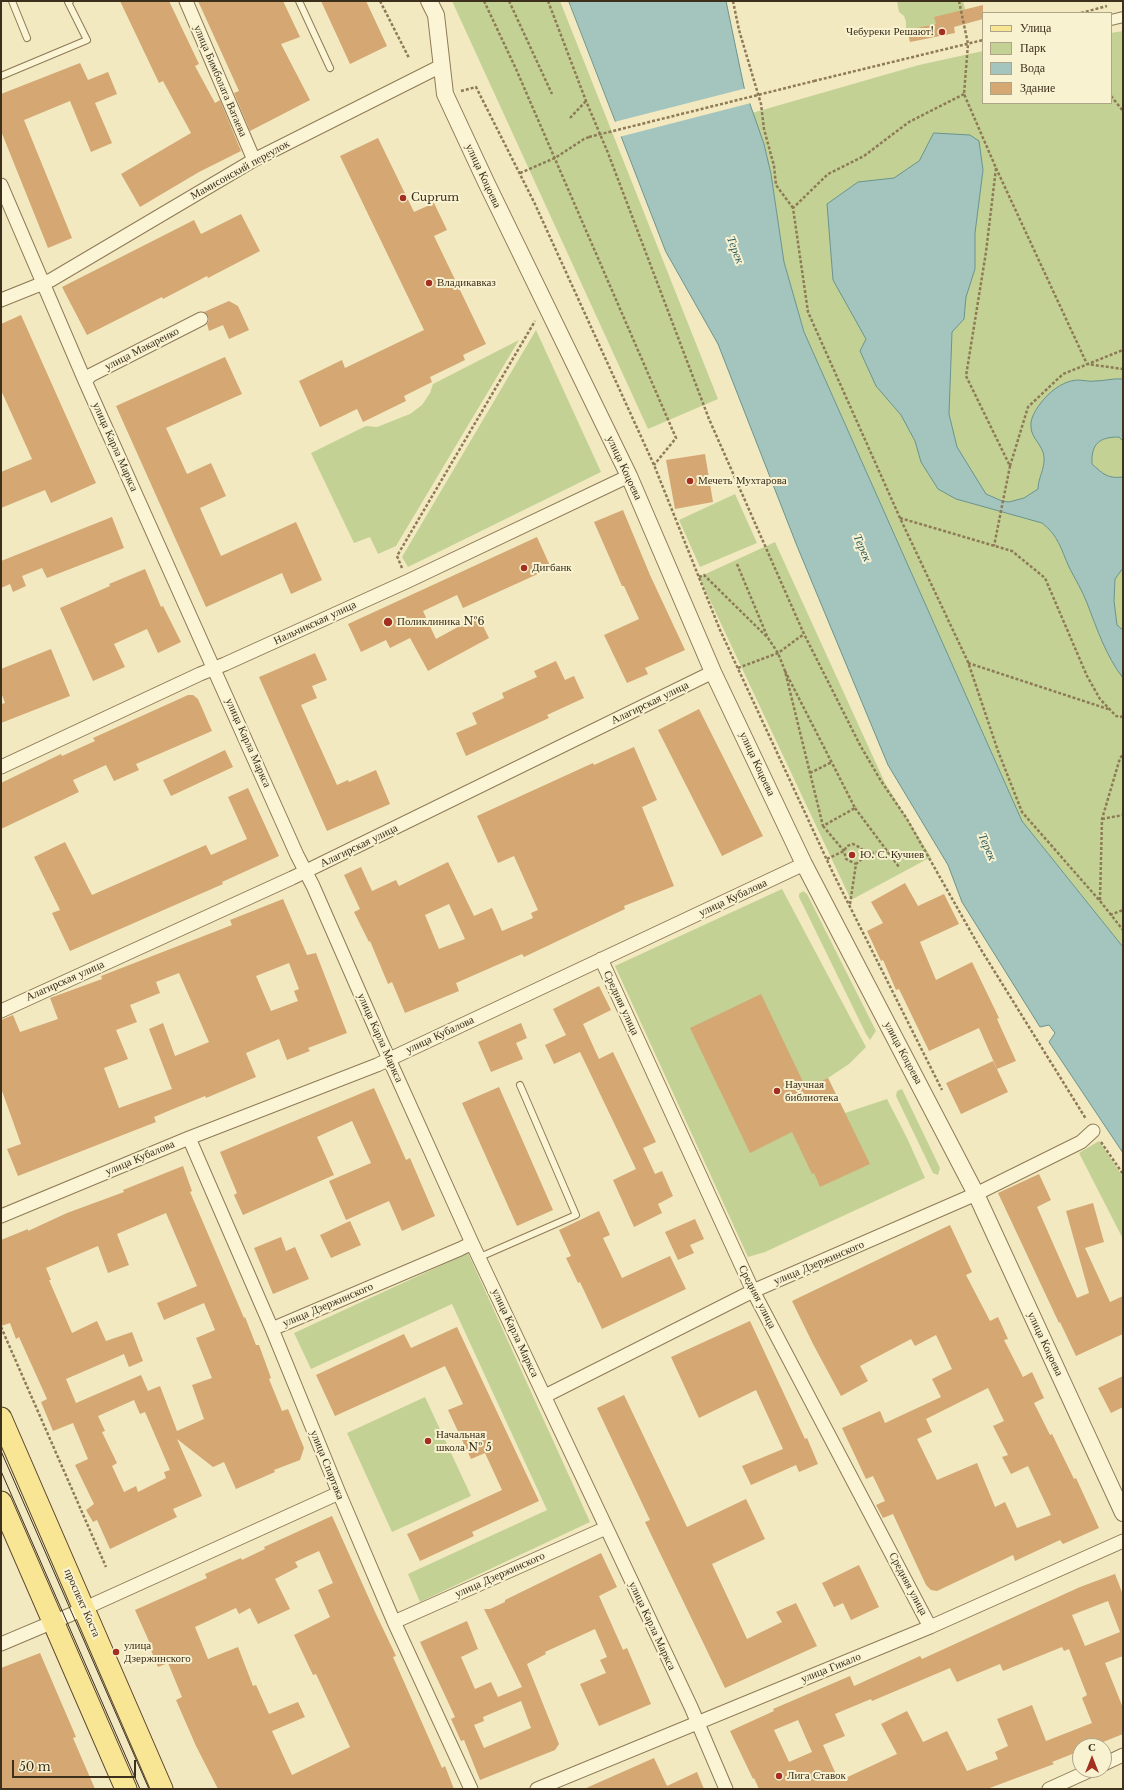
<!DOCTYPE html>
<html>
<head>
<meta charset="utf-8">
<style>
	body { margin:0 }
	#map { position:relative; width:1124px; height:1790px; overflow:hidden; background:#f2e9c1; font-family:"Libre Baskerville",serif }
	canvas { display:block }
	.frame { position:absolute; inset:0; border:2px solid #3c2f1c; pointer-events:none }
	.legend { position:absolute; left:982px; top:12px; width:130px; height:92px; box-sizing:border-box; background:#f9f2d1; border:1px solid #ada489; margin:0; padding:5px 7px; list-style:none; font-size:12px; color:#3c2f1c }
	.legend li { display:flex; align-items:center; gap:8px; height:20px }
	.legend b { width:20px; border:1px solid #ada489 }
	.north { position:absolute; left:1072px; top:1738px; width:40px; height:40px; box-sizing:border-box; background:#f9f2d1; border:1px solid #ada489; border-radius:50%; rotate:0deg; font-size:11px; font-weight:700; line-height:16px; text-align:center; color:#3c2f1c }
	.north::after { content:''; display:block; margin:auto; width:14px; height:18px; background:#a32f20; clip-path:polygon(50% 0,100% 100%,50% 72%,0 100%) }
	.scale { position:absolute; left:12px; top:1760px; width:124px; height:18px; box-sizing:border-box; border:2px solid #3c2f1c; border-top:0; padding-left:5px; font-size:12px; line-height:14px; white-space:nowrap; color:#3c2f1c; -webkit-text-stroke:3px #f9f2d1; paint-order:stroke }
</style>
</head>
<body>
<div id="map">
<canvas width="1124" height="1790"></canvas>
<div class="frame"></div>
<ul class="legend">
<li><b style="height:5px;background:#f9e695"></b>Улица</li>
<li><b style="height:11px;background:#c3d294"></b>Парк</li>
<li><b style="height:11px;background:#a4c4be"></b>Вода</li>
<li><b style="height:11px;background:#d4a773"></b>Здание</li>
</ul>
<div class="north">С</div>
<div class="scale">50 m</div>
</div>
<script>
const context = document.querySelector('canvas').getContext('2d');
context.lineJoin = 'round';
function paint(path, color) { context.fillStyle = color; context.fill(path, 'evenodd'); }
function trace(path, color, width, dash) { context.strokeStyle = color; context.lineWidth = width; context.lineCap = dash ? 'butt' : 'round'; context.setLineDash(dash || []); context.stroke(path); }
function write(font, color, halo, rows, align = 'center') {
  context.font = font + ' "Libre Baskerville",serif'; context.lineWidth = 4; context.setLineDash([]); context.textBaseline = 'middle'; context.strokeStyle = halo; context.fillStyle = color; for (const [text, x, y, turn = 0] of rows) {
    context.save(); context.translate(x, y); context.rotate((+turn || 0) * Math.PI / 180); context.textAlign = isNaN(turn) ? turn : align; if (halo) context.strokeText(text, 0, 0); context.fillText(text, 0, 0); context.restore();
  }
}
paint(new Path2D(`
	M 452,1 L 560,1 L 718,399 L 648,429 Z
	M 897,1 L 963,1 L 968,21 L 901,37 L 906,29 L 906,22 L 904,16 L 899,12 Z
	M 1123,31 L 1123,947 L 1022,821 L 804,332 L 784,262 L 771,174 L 764,144 L 752,113 L 919,65 L 983,51 L 983,103 L 1111,103 L 1111,33 Z
	M 536,330 L 601,472 L 408,567 L 402,557 Z
	M 519,340 L 396,546 L 378,554 L 370,537 L 354,543 L 311,453 L 366,426 L 377,427 L 410,414 L 422,405 L 430,393 L 433,384 Z
	M 735,494 L 757,543 L 700,567 L 679,520 Z
	M 775,542 L 885,783 L 931,857 L 851,900 L 699,577 Z
	M 782,889 L 866,1047 L 849,1064 L 828,1078 L 845,1113 L 887,1099 L 907,1138 L 925,1178 L 765,1252 L 748,1257 L 615,966 Z
	M 803,891 L 807,894 L 876,1031 L 870,1040 L 866,1034 L 799,897 L 799,894 Z
	M 902,1089 L 940,1168 L 938,1175 L 933,1173 L 896,1096 L 897,1091 Z
	M 1099,1141 L 1123,1177 L 1123,1239 L 1079,1153 Z
	M 468,1253 L 590,1522 L 420,1602 L 408,1574 L 547,1510 L 452,1304 L 311,1369 L 294,1333 Z
	M 425,1397 L 471,1496 L 392,1532 L 347,1433 Z`), '#c3d294');
const water = new Path2D(`
	M 569,1 L 726,1 L 744,87 L 764,144 L 771,174 L 784,262 L 804,332 L 1022,821 L 1123,947 L 1123,1153 L 1049,1042 L 1055,1033 L 1049,1025 L 1040,1027 L 962,902 L 948,865 L 888,765 L 797,546 L 718,344 L 666,252 Z
	M 934,133 L 970,135 L 979,141 L 983,170 L 975,233 L 975,269 L 966,297 L 964,319 L 952,332 L 949,414 L 957,447 L 986,494 L 1002,501 L 1009,502 L 1024,498 L 1038,489 C 1038,478 1045,469 1044,457 C 1043,445 1031,438 1031,427 C 1030,419 1035,411 1040,404 C 1048,393 1062,381 1077,380 C 1083,380 1090,382 1095,381 C 1105,381 1113,378 1123,379 L 1123,441 L 1119,437 C 1099,437 1091,444 1092,464 C 1103,474 1108,479 1123,477 L 1123,568 L 1115,579 L 1114,601 L 1117,625 L 1123,630 L 1123,678 C 1106,656 1097,629 1087,603 C 1082,590 1075,579 1069,567 C 1061,549 1058,535 1042,523 L 956,499 L 938,489 L 921,462 L 915,441 L 901,415 L 876,386 L 860,351 L 866,339 L 833,280 L 827,204 L 858,182 L 894,178 L 919,161 Z`);
paint(water, '#a4c4be');
trace(water, '#6a948e', 1);
paint(new Path2D(`
	M 747,88 L 751,103 L 619,137 L 614,122 Z`), '#f2e9c1');
paint(new Path2D(`
	M 120,1 L 169,1 L 199,64 L 195,66 L 215,103 L 220,100 L 241,151 L 199,172 L 140,207 L 121,174 L 191,133 L 163,81 L 159,83 Z
	M 198,1 L 283,1 L 300,37 L 281,44 L 310,100 L 250,131 L 234,93 L 239,91 Z
	M 321,1 L 366,1 L 387,46 L 350,64 Z
	M 983,5 L 983,19 L 954,27 L 955,33 L 910,42 L 907,30 L 936,24 L 934,17 Z
	M 80,63 L 88,80 L 108,72 L 117,94 L 95,103 L 112,143 L 91,152 L 70,101 L 24,120 L 72,238 L 48,248 L 1,131 L 1,94 Z
	M 378,138 L 414,212 L 434,203 L 447,230 L 434,236 L 486,344 L 463,355 L 465,360 L 430,377 L 432,382 L 404,396 L 406,401 L 363,422 L 357,409 L 320,427 L 299,381 L 342,360 L 345,368 L 424,330 L 340,156 Z
	M 241,214 L 260,251 L 208,278 L 207,276 L 163,299 L 162,297 L 87,335 L 62,287 L 194,220 L 201,234 Z
	M 229,301 L 238,306 L 249,330 L 229,339 L 223,325 L 209,331 L 207,324 L 209,320 L 208,316 L 204,312 Z
	M 21,315 L 96,483 L 51,503 L 45,490 L 1,508 L 1,472 L 32,459 L 1,390 L 1,324 Z
	M 225,357 L 242,394 L 166,428 L 187,474 L 211,463 L 226,496 L 200,508 L 221,556 L 296,522 L 322,580 L 291,594 L 282,573 L 206,607 L 116,406 Z
	M 705,454 L 713,502 L 675,509 L 666,460 Z
	M 623,510 L 650,575 L 685,650 L 645,668 L 648,674 L 627,683 L 604,635 L 639,619 L 624,586 L 622,586 L 594,522 Z
	M 112,517 L 124,548 L 47,578 L 42,568 L 22,576 L 26,586 L 13,592 L 10,584 L 1,588 L 1,561 Z
	M 537,537 L 551,568 L 463,608 L 457,595 L 423,611 L 436,639 L 478,616 L 489,638 L 428,671 L 410,638 L 390,648 L 386,640 L 361,652 L 348,624 Z
	M 145,569 L 161,607 L 163,606 L 181,642 L 158,653 L 147,629 L 114,644 L 125,667 L 93,681 L 60,608 L 110,586 L 109,584 Z
	M 51,649 L 70,696 L 1,723 L 1,704 L 5,703 L 1,692 L 1,669 Z
	M 315,653 L 327,680 L 312,686 L 317,698 L 301,705 L 337,785 L 348,780 L 349,782 L 376,770 L 390,804 L 327,831 L 259,677 Z
	M 556,661 L 565,680 L 574,676 L 584,698 L 547,715 L 549,718 L 466,756 L 456,733 L 477,724 L 472,713 L 504,698 L 502,693 L 537,677 L 534,671 Z
	M 188,695 L 193,695 L 198,699 L 212,731 L 136,764 L 139,770 L 114,781 L 106,765 L 73,780 L 79,792 L 1,829 L 1,783 L 61,754 L 62,756 L 95,741 L 93,738 Z
	M 699,709 L 763,836 L 722,856 L 658,730 Z
	M 634,747 L 657,800 L 642,807 L 674,886 L 624,906 L 625,909 L 524,957 L 522,954 L 456,983 L 459,991 L 405,1013 L 392,982 L 388,984 L 370,941 L 369,942 L 354,912 L 360,909 L 344,875 L 361,867 L 372,891 L 396,880 L 399,886 L 448,862 L 474,916 L 492,908 L 502,931 L 533,918 L 531,913 L 538,910 L 514,856 L 498,863 L 477,816 L 593,763 L 594,765 ZM 449,904 L 465,939 L 439,949 L 425,915 Z
	M 225,750 L 233,767 L 171,796 L 163,780 Z
	M 248,788 L 279,856 L 222,882 L 223,884 L 70,951 L 52,913 L 60,910 L 34,857 L 65,842 L 92,895 L 206,845 L 211,855 L 247,839 L 228,797 Z
	M 905,883 L 918,906 L 944,894 L 959,924 L 920,942 L 936,980 L 972,962 L 999,1018 L 997,1019 L 1016,1061 L 997,1069 L 979,1028 L 929,1051 L 899,989 L 896,990 L 883,960 L 881,961 L 867,931 L 883,923 L 871,902 Z
	M 283,899 L 307,955 L 316,953 L 347,1033 L 308,1048 L 310,1051 L 287,1060 L 279,1039 L 246,1053 L 256,1077 L 206,1098 L 205,1096 L 173,1109 L 154,1117 L 156,1122 L 18,1176 L 7,1149 L 21,1144 L 1,1088 L 1,1020 L 13,1015 L 20,1032 L 58,1019 L 50,998 L 102,979 L 101,976 L 232,925 L 230,920 ZM 289,963 L 299,989 L 294,991 L 298,1001 L 271,1011 L 256,976 ZM 179,973 L 209,1042 L 175,1056 L 163,1023 L 149,1029 L 172,1089 L 119,1108 L 104,1068 L 128,1059 L 116,1030 L 137,1022 L 130,1005 L 160,993 L 156,982 Z
	M 599,986 L 611,1010 L 583,1024 L 599,1059 L 613,1052 L 656,1142 L 643,1148 L 655,1174 L 662,1171 L 673,1196 L 658,1204 L 662,1213 L 634,1227 L 613,1180 L 636,1169 L 580,1052 L 554,1064 L 545,1045 L 566,1035 L 553,1009 Z
	M 761,994 L 806,1088 L 828,1078 L 870,1164 L 820,1187 L 814,1173 L 812,1174 L 792,1132 L 750,1153 L 690,1028 Z
	M 521,1023 L 527,1038 L 516,1043 L 523,1059 L 491,1072 L 478,1042 Z
	M 993,1061 L 1008,1092 L 961,1114 L 946,1083 Z
	M 499,1087 L 553,1210 L 517,1226 L 462,1103 Z
	M 374,1088 L 406,1160 L 410,1158 L 435,1216 L 402,1231 L 389,1201 L 346,1220 L 329,1181 L 371,1163 L 352,1121 L 317,1137 L 334,1175 L 243,1215 L 234,1195 L 237,1193 L 220,1152 Z
	M 183,1166 L 192,1191 L 190,1192 L 244,1318 L 245,1317 L 256,1345 L 259,1345 L 271,1378 L 269,1379 L 282,1411 L 288,1409 L 304,1448 L 300,1460 L 274,1470 L 275,1472 L 236,1489 L 224,1462 L 213,1467 L 177,1439 L 202,1496 L 173,1509 L 177,1517 L 110,1549 L 97,1520 L 93,1522 L 86,1510 L 94,1504 L 75,1465 L 88,1459 L 73,1423 L 53,1431 L 41,1402 L 47,1399 L 19,1337 L 16,1339 L 10,1323 L 1,1326 L 1,1240 L 28,1229 L 28,1231 L 67,1213 L 124,1192 L 123,1190 ZM 166,1213 L 197,1286 L 157,1303 L 164,1320 L 204,1303 L 215,1330 L 196,1338 L 212,1378 L 192,1385 L 204,1419 L 177,1431 L 160,1386 L 148,1391 L 141,1375 L 76,1403 L 66,1379 L 124,1354 L 129,1367 L 143,1361 L 132,1332 L 106,1341 L 97,1321 L 72,1333 L 49,1280 L 51,1280 L 46,1268 L 98,1246 L 108,1273 L 129,1265 L 117,1234 ZM 134,1400 L 140,1414 L 145,1412 L 170,1470 L 164,1472 L 166,1478 L 138,1492 L 136,1486 L 124,1492 L 112,1466 L 117,1463 L 102,1432 L 105,1431 L 98,1416 Z
	M 1039,1174 L 1051,1200 L 1037,1207 L 1077,1298 L 1089,1293 L 1066,1211 L 1093,1203 L 1104,1242 L 1085,1248 L 1110,1302 L 1123,1296 L 1123,1334 L 1076,1356 L 1060,1322 L 1059,1323 L 998,1193 Z
	M 599,1211 L 610,1235 L 603,1238 L 622,1278 L 670,1256 L 686,1289 L 602,1329 L 580,1282 L 578,1283 L 566,1258 L 571,1256 L 559,1230 Z
	M 695,1219 L 704,1239 L 690,1245 L 694,1253 L 678,1260 L 665,1232 Z
	M 350,1221 L 361,1245 L 331,1258 L 320,1235 Z
	M 950,1225 L 972,1272 L 966,1275 L 990,1321 L 998,1317 L 1008,1339 L 1004,1340 L 1023,1377 L 1032,1372 L 1044,1398 L 1034,1403 L 1050,1435 L 1052,1434 L 1074,1479 L 1076,1478 L 1099,1528 L 1063,1544 L 1060,1540 L 1015,1561 L 1013,1555 L 937,1591 L 931,1590 L 926,1585 L 893,1514 L 883,1518 L 876,1505 L 885,1501 L 873,1476 L 866,1479 L 842,1428 L 880,1411 L 885,1423 L 941,1397 L 932,1379 L 952,1369 L 936,1335 L 915,1346 L 911,1339 L 860,1366 L 868,1381 L 841,1396 L 813,1344 L 792,1301 ZM 988,1388 L 1004,1421 L 993,1426 L 1008,1455 L 1002,1457 L 1011,1474 L 1028,1466 L 1051,1515 L 1017,1528 L 1005,1502 L 995,1507 L 977,1463 L 937,1480 L 917,1439 L 932,1432 L 926,1419 Z
	M 281,1237 L 286,1251 L 295,1247 L 309,1279 L 273,1294 L 254,1248 Z
	M 750,1321 L 805,1439 L 807,1438 L 818,1464 L 799,1472 L 796,1465 L 751,1485 L 742,1466 L 783,1449 L 756,1390 L 699,1418 L 671,1357 Z
	M 457,1327 L 539,1501 L 472,1532 L 474,1536 L 420,1561 L 407,1534 L 502,1490 L 485,1453 L 471,1459 L 448,1410 L 463,1404 L 445,1366 L 335,1416 L 316,1375 L 404,1334 L 411,1348 Z
	M 1123,1376 L 1123,1407 L 1111,1413 L 1098,1388 Z
	M 624,1395 L 687,1527 L 746,1499 L 765,1539 L 712,1564 L 747,1639 L 782,1622 L 776,1612 L 796,1603 L 817,1646 L 725,1688 L 645,1522 L 650,1520 L 597,1408 Z
	M 332,1516 L 375,1612 L 396,1656 L 393,1657 L 442,1768 L 445,1766 L 454,1789 L 218,1789 L 196,1746 L 176,1700 L 182,1697 L 168,1663 L 158,1667 L 150,1648 L 152,1648 L 135,1610 L 207,1578 L 205,1574 L 241,1558 L 242,1560 L 265,1549 L 264,1547 L 275,1542 ZM 319,1551 L 333,1583 L 318,1590 L 330,1617 L 294,1635 L 313,1675 L 316,1674 L 350,1747 L 292,1775 L 272,1731 L 305,1717 L 298,1702 L 269,1714 L 256,1685 L 253,1686 L 238,1647 L 208,1659 L 195,1627 L 236,1608 L 239,1614 L 250,1608 L 258,1624 L 290,1609 L 275,1579 L 298,1567 L 295,1562 Z
	M 601,1553 L 617,1587 L 599,1596 L 623,1650 L 627,1648 L 651,1704 L 599,1726 L 580,1684 L 606,1673 L 600,1660 L 607,1657 L 595,1629 L 545,1652 L 546,1654 L 527,1664 L 559,1744 L 555,1750 L 480,1780 L 464,1740 L 461,1741 L 451,1719 L 455,1717 L 420,1642 L 467,1621 L 478,1649 L 461,1657 L 475,1689 L 491,1682 L 498,1697 L 522,1687 L 484,1609 L 490,1609 L 505,1602 L 505,1600 ZM 521,1701 L 531,1728 L 484,1748 L 474,1725 L 484,1721 L 483,1717 Z
	M 859,1565 L 879,1607 L 851,1620 L 843,1603 L 834,1607 L 822,1583 Z
	M 1115,1574 L 1123,1595 L 1123,1656 L 1105,1663 L 1123,1708 L 1123,1734 L 1093,1746 L 1080,1746 L 1080,1751 L 1052,1762 L 1054,1764 L 987,1789 L 759,1789 L 754,1778 L 753,1779 L 730,1731 L 774,1711 L 773,1709 L 850,1676 L 854,1686 L 920,1656 L 922,1659 L 1080,1587 ZM 1108,1601 L 1120,1632 L 1085,1646 L 1072,1615 ZM 1062,1647 L 1064,1651 L 1069,1649 L 1087,1695 L 1082,1698 L 1092,1723 L 1046,1741 L 1032,1705 L 997,1719 L 1008,1746 L 995,1752 L 998,1759 L 967,1771 L 947,1731 L 923,1742 L 907,1711 L 881,1724 L 897,1754 L 839,1781 L 823,1745 L 845,1736 L 835,1714 L 871,1699 L 872,1701 L 950,1668 L 957,1682 L 1000,1664 L 1003,1671 ZM 798,1720 L 812,1752 L 789,1762 L 774,1730 Z
	M 40,1653 L 76,1737 L 73,1738 L 95,1789 L 1,1789 L 1,1668 Z
	M 654,1758 L 667,1786 L 697,1772 L 704,1789 L 584,1789 Z`), '#d4a773');
const service = new Path2D(`
	M 12,1 L 27,38
	M 299,1 L 330,68
	M 1,76 L 87,40 L 68,2 L 70,1
	M 480,1257 L 576,1215 L 520,1085`);
const pedestrian = new Path2D(`
	M 1111,20 L 1123,17`);
const minor = new Path2D(`
	M 186,1 L 254,160
	M 1,185 L 85,381 L 297,855 L 313,886 L 380,1039 L 472,1243 L 691,1707 L 726,1789
	M 1,300 L 51,280 L 254,160 L 441,66
	M 85,381 L 91,375 L 201,319
	M 1,767 L 200,674 L 225,664 L 408,581 L 629,476
	M 601,959 L 753,1291 L 930,1627
	M 1,1011 L 292,878 L 713,672
	M 189,1138 L 272,1329 L 339,1493 L 394,1622 L 471,1789
	M 1,1216 L 189,1138 L 377,1065 L 804,864
	M 272,1329 L 460,1249 L 472,1243
	M 545,1396 L 753,1291 L 976,1194 L 1081,1142 L 1093,1131
	M 394,1622 L 606,1528
	M 1,1644 L 72,1614 L 339,1493
	M 1104,1764 L 1123,1755
	M 537,1789 L 930,1627 L 1123,1541
	M 1049,1789 L 1091,1770`);
const tertiary = new Path2D(`
	M 429,1 L 436,15 L 445,94 L 486,182 L 629,476 L 713,672 L 804,864 L 976,1194 L 1123,1513`);
const primary = new Path2D(`
	M 1,1418 L 162,1789
	M 1,1502 L 126,1789`);
trace(service, '#8e7a56', 8);
trace(pedestrian, '#8e7a56', 12);
trace(minor, '#8e7a56', 15);
trace(tertiary, '#8e7a56', 18);
trace(primary, '#5b472b', 23);
trace(new Path2D(`
	M 380,1 L 409,58
	M 484,1 L 516,69 L 676,438 L 654,465
	M 509,1 L 552,94
	M 548,1 L 586,101 L 608,153 L 709,419 L 804,634 L 860,745 L 881,781 L 907,819 L 980,948 L 1086,1119
	M 733,1 L 739,30 L 761,104 L 764,129 L 774,166 L 776,185 L 793,208
	M 959,1 L 968,44 L 964,94 L 996,168 L 986,252 L 966,376 L 1010,466 L 994,546
	M 1081,13 L 1107,6
	M 814,81 L 983,40
	M 461,91 L 476,87 L 534,202 L 654,465 L 720,630 L 833,873 L 942,1090
	M 964,94 L 909,122 L 864,156 L 828,174 L 793,208 L 808,312 L 900,518 L 968,662 L 998,751 L 1022,812 L 1100,901 L 1123,930
	M 1111,96 L 1123,111
	M 570,118 L 586,101
	M 996,168 L 1087,364 L 1123,369
	M 520,173 L 555,158 L 584,139 L 589,137
	M 1010,466 L 1028,407 L 1063,374 L 1123,350
	M 900,518 L 1012,551 L 1045,578 L 1087,676 L 1100,699 L 1116,716 L 1123,717
	M 737,564 L 767,636
	M 402,568 L 397,556 L 535,321
	M 699,577 L 704,575 L 768,638 L 778,653 L 785,671 L 823,826 L 855,808 L 785,671
	M 968,663 L 1108,709
	M 738,668 L 778,653 L 804,634
	M 810,773 L 832,762
	M 855,808 L 899,867
	M 1102,819 L 1123,815
	M 823,826 L 844,851 L 846,859 L 856,864
	M 827,859 L 844,851 L 847,846 L 853,844 L 861,848 L 865,854
	M 1100,900 L 1102,819 L 1120,758 L 1123,755
	M 850,904 L 856,864 L 863,858 L 865,854 L 887,851
	M 1110,915 L 1123,910
	M 1101,1142 L 1123,1174
	M 1,1327 L 106,1567`), '#8e7a56', 2.5, [3, 2]);
trace(service, '#fcf5d5', 6);
trace(pedestrian, '#fcf5d5', 10);
trace(minor, '#fcf5d5', 13);
trace(tertiary, '#fcf5d5', 16);
trace(primary, '#f9e695', 21);
trace(new Path2D(`
	M 1,1451 L 149,1789
	M 1,1471 L 140,1789`), '#3c2f1c', 1);
trace(new Path2D(`
	M 589,137 L 814,81`), '#8e7a56', 2.5, [3, 2]);
for (const [x, y, r, color] of [
	[942,32,4,"#a32f20"],
	[403,198,4,"#a32f20"],
	[429,283,4,"#a32f20"],
	[690,481,4,"#a32f20"],
	[524,568,4,"#a32f20"],
	[388,622,5,"#a32f20"],
	[852,855,4,"#a32f20"],
	[777,1091,4,"#a32f20"],
	[428,1441,4,"#a32f20"],
	[116,1652,4,"#a32f20"],
	[779,1776,4,"#a32f20"]
]) { const dot = new Path2D(); dot.arc(x, y, r, 0, 2 * Math.PI); context.fillStyle = color; context.fill(dot); trace(dot, '#f9f2d1', 1.5); }
write('11px', '#3c2f1c', '#f9f2d1', [
	["Чебуреки Решают!",934,32,"right"],
	["Cuprum",411,198],
	["Владикавказ",437,283],
	["Мечеть Мухтарова",698,481],
	["Дигбанк",532,568],
	["Поликлиника №6",397,622],
	["Ю. С. Кучиев",860,855],
	["Научная",785,1085],
	["библиотека",785,1098],
	["Начальная",436,1435],
	["школа № 5",436,1448],
	["улица",124,1646],
	["Дзержинского",124,1659],
	["Лига Ставок",787,1776]
], 'left');
write('11px', '#3c2f1c', '#f9f2d1', [
	["улица Бимболата Ватаева",220,81,67],
	["Мамисонский переулок",240,170,-29],
	["улица Коцоева",483,176,65],
	["улица Макаренко",142,349,-27],
	["улица Карла Маркса",115,447,66],
	["улица Коцоева",624,468,65],
	["Нальчикская улица",315,623,-25],
	["Алагирская улица",650,703,-26],
	["улица Карла Маркса",248,743,66],
	["улица Коцоева",757,764,65],
	["Алагирская улица",359,846,-26],
	["улица Кубалова",733,898,-25],
	["Алагирская улица",65,981,-24],
	["Средняя улица",621,1003,65],
	["улица Кубалова",440,1035,-25],
	["улица Карла Маркса",380,1038,66],
	["улица Коцоева",903,1053,62],
	["улица Кубалова",140,1158,-23],
	["улица Дзержинского",819,1263,-23],
	["Средняя улица",757,1297,63],
	["улица Дзержинского",328,1305,-23],
	["улица Карла Маркса",515,1333,65],
	["улица Коцоева",1045,1344,65],
	["улица Спартака",327,1465,68],
	["улица Дзержинского",500,1575,-24],
	["Средняя улица",908,1584,62],
	["проспект Коста",82,1603,66],
	["улица Карла Маркса",652,1626,65],
	["улица Гикало",831,1668,-22]
]);
write('italic 12px', '#2a5b5d', '#f9f2d1', [
	["Терек",735,250,69],
	["Терек",862,548,67],
	["Терек",987,847,67]
]);
</script>
</body>
</html>
